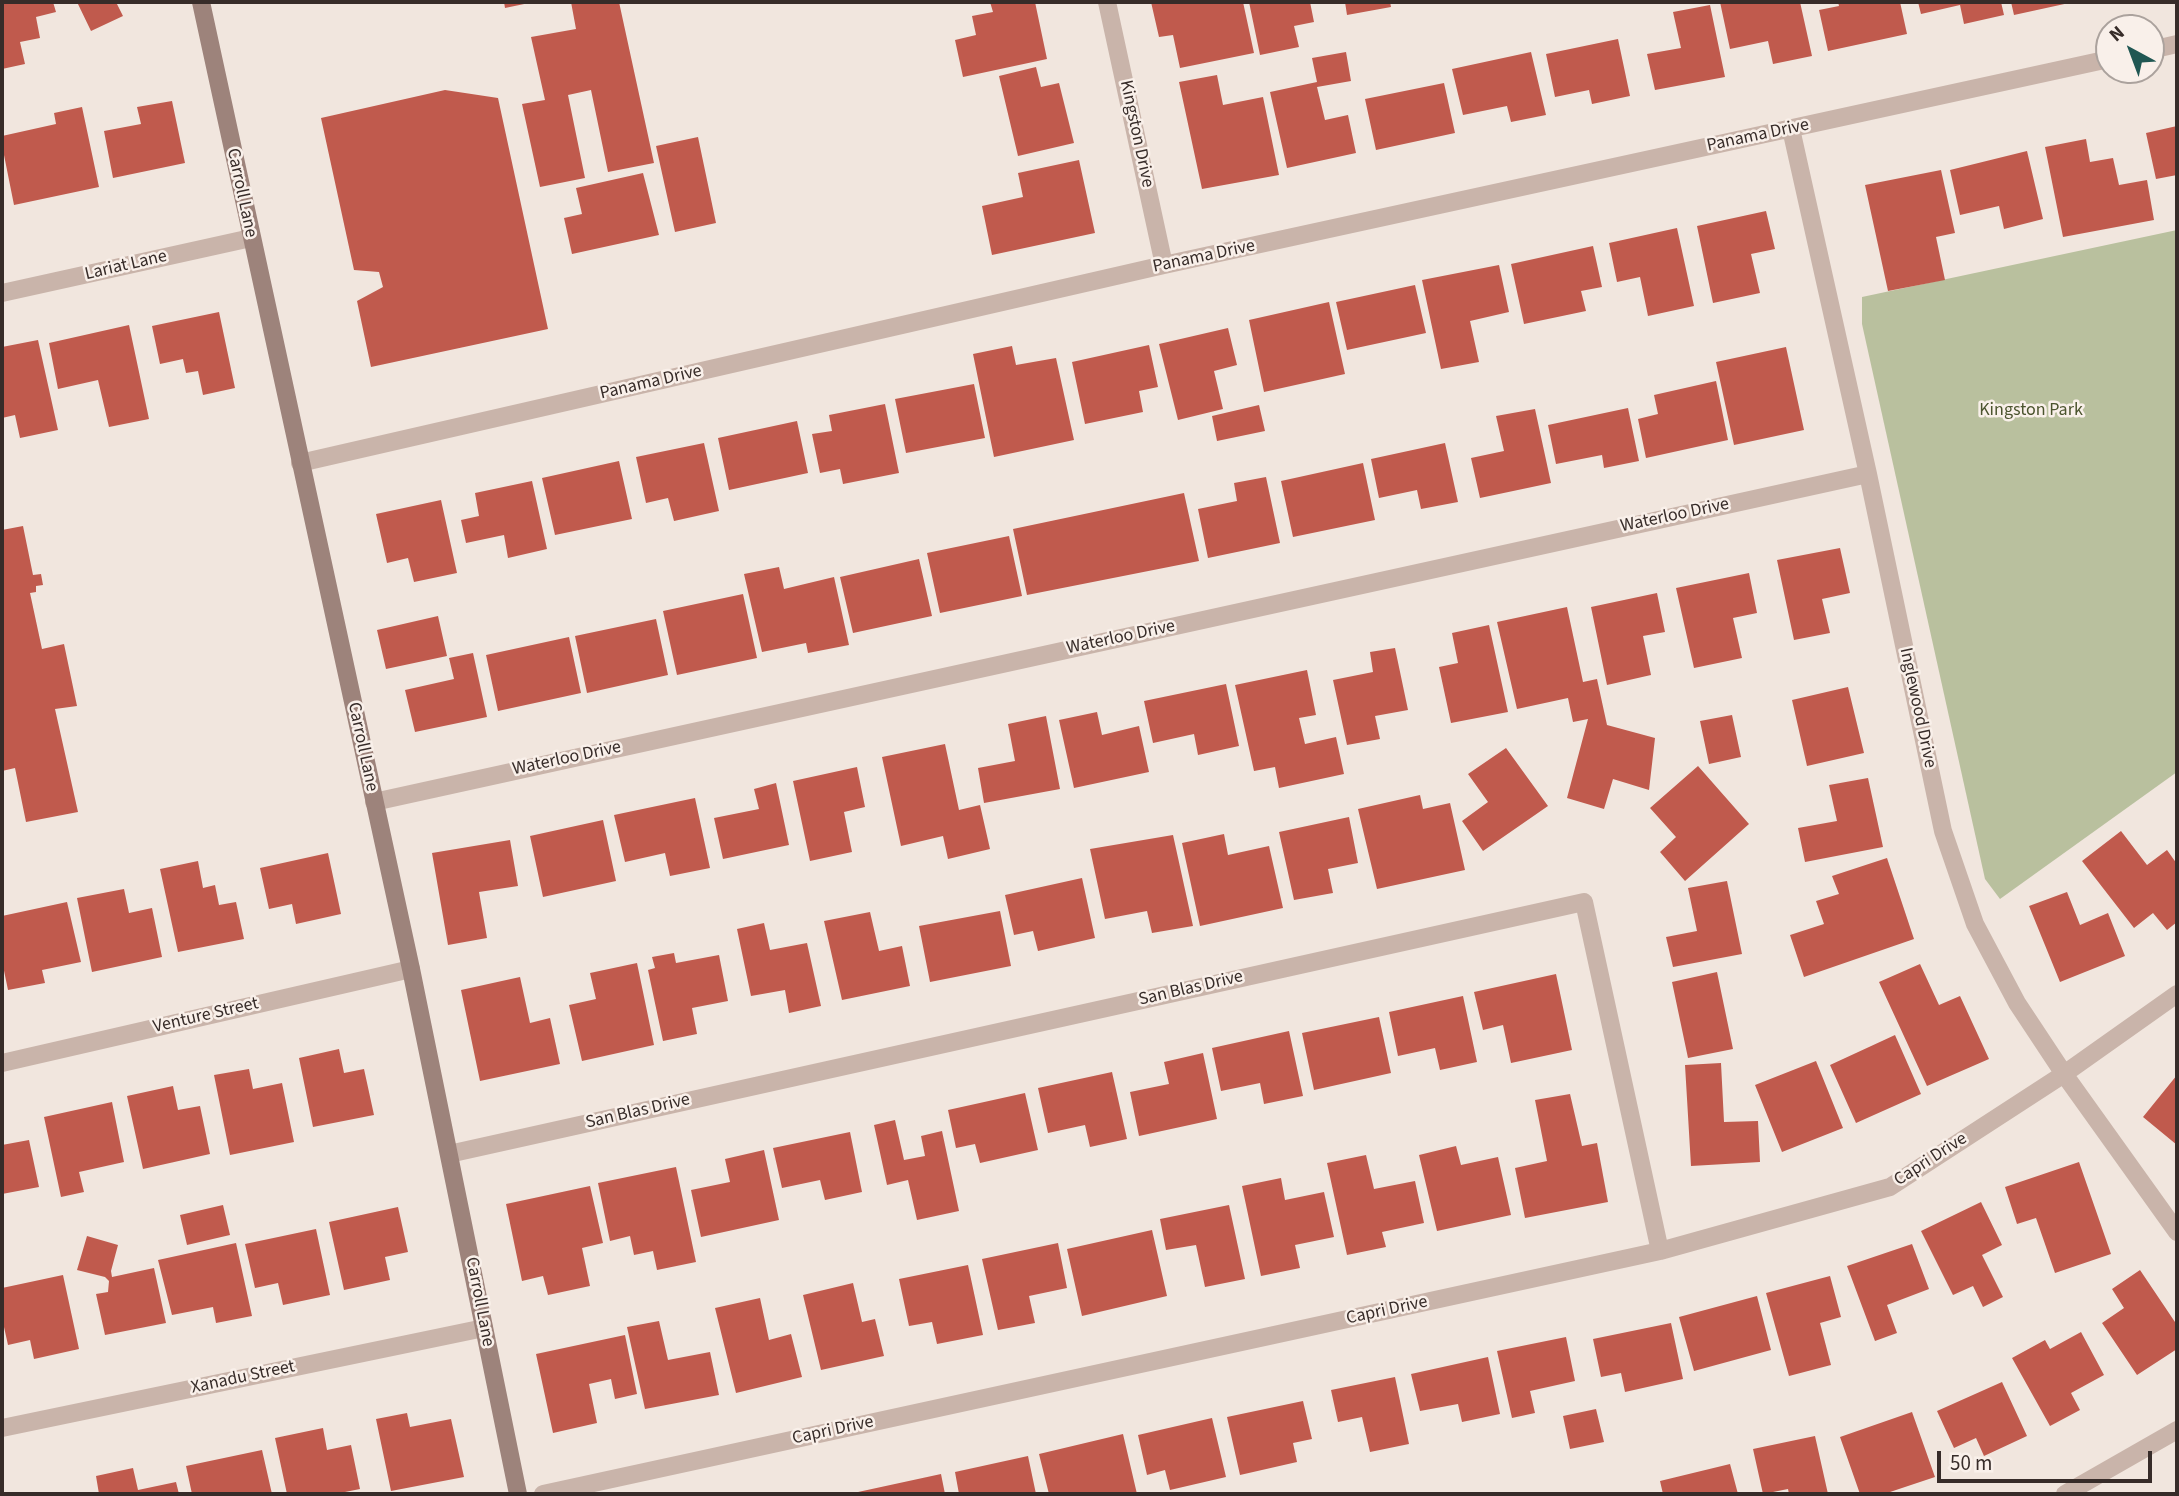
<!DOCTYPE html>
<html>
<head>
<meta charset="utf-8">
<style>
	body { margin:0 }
	#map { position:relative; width:2179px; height:1496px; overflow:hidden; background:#f1e6de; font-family:"Source Sans 3",sans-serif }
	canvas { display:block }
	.frame { position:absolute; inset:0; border:4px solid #372c29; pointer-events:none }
	.north { position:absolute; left:2095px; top:14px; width:70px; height:70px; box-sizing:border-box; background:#f9f0ea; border:2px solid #aba29d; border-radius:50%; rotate:319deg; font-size:19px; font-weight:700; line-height:28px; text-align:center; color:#372c29 }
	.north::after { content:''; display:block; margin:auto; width:24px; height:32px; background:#205753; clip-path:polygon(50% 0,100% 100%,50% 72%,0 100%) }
	.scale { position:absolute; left:1937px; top:1451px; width:215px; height:32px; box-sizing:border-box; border:4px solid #372c29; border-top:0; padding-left:9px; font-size:21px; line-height:24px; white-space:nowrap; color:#372c29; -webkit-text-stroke:5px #f9f0ea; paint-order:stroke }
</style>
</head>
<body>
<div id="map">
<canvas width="2179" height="1496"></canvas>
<div class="frame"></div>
<div class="north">N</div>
<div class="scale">50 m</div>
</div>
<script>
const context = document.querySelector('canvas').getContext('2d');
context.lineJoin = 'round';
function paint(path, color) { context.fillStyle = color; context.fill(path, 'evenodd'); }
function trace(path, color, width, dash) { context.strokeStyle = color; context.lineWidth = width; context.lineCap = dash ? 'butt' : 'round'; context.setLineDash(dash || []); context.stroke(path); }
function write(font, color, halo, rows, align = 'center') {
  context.font = font + ' "Source Sans 3",sans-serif'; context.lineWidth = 5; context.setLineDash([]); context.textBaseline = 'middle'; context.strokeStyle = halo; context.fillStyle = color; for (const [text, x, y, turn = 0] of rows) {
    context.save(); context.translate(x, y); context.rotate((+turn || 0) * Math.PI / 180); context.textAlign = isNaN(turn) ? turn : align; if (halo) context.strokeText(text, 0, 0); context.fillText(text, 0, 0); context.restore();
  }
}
paint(new Path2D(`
	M 2177,230 L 2177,772 L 2000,899 L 1985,879 L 1862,324 L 1862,297 Z`), '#b9c09e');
paint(new Path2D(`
	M 2,2 L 53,2 L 56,12 L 36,17 L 40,38 L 20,42 L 25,64 L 2,69 Z
	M 77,2 L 116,2 L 123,16 L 91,31 Z
	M 504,2 L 528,2 L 529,3 L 505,8 Z
	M 571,2 L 619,2 L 654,163 L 608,172 L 591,90 L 568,95 L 585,178 L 540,187 L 522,104 L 545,100 L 531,37 L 576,29 Z
	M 990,2 L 1035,2 L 1047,59 L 963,77 L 955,40 L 976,35 L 972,16 L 993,12 Z
	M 1151,2 L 1243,2 L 1254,53 L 1180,68 L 1173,35 L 1159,37 Z
	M 1249,2 L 1310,2 L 1314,22 L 1294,26 L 1299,47 L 1260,55 Z
	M 1345,2 L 1390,2 L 1391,7 L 1347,15 Z
	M 1720,2 L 1800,2 L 1812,56 L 1773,64 L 1768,41 L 1730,49 Z
	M 1838,2 L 1900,2 L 1907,34 L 1828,51 L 1819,10 L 1839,6 Z
	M 1918,2 L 2001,2 L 2004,15 L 1964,24 L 1960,5 L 1921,14 Z
	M 2011,2 L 2069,2 L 2069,3 L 2014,15 Z
	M 1710,5 L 1725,77 L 1655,90 L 1647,54 L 1681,48 L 1673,12 Z
	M 1618,39 L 1630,96 L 1592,104 L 1589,90 L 1555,97 L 1546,54 Z
	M 1346,52 L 1351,81 L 1317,87 L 1325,120 L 1348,115 L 1356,153 L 1287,168 L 1270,92 L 1317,82 L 1312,58 Z
	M 1531,52 L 1546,115 L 1511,122 L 1507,106 L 1463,115 L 1452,69 Z
	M 1036,67 L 1041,87 L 1059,83 L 1074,143 L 1018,156 L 999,76 Z
	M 1217,75 L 1223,105 L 1263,97 L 1279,175 L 1202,189 L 1179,82 Z
	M 1444,83 L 1455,133 L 1376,150 L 1365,99 Z
	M 445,90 L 498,98 L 548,329 L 371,367 L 357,301 L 383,287 L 379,272 L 354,270 L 321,118 Z
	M 172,101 L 185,163 L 113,178 L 104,131 L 141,124 L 137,107 Z
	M 82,107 L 99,187 L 14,205 L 2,145 L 2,136 L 56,124 L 54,113 Z
	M 2177,126 L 2177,175 L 2156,179 L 2146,133 Z
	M 698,137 L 716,223 L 675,232 L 656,146 Z
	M 2086,139 L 2090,162 L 2113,158 L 2119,185 L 2147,180 L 2154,220 L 2063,237 L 2045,147 Z
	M 2027,151 L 2043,219 L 2004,229 L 1999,206 L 1960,215 L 1950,170 Z
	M 1079,160 L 1095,233 L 992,255 L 982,206 L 1023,197 L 1018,173 Z
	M 1941,170 L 1955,233 L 1936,237 L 1945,280 L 1888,291 L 1865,185 Z
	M 643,173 L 659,235 L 572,254 L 564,218 L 582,214 L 576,188 Z
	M 1766,211 L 1775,249 L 1751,254 L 1760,293 L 1713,303 L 1697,226 Z
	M 1677,228 L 1694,306 L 1648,316 L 1640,277 L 1617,282 L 1609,243 Z
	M 1593,246 L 1602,287 L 1581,291 L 1586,311 L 1524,324 L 1511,264 Z
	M 1499,265 L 1509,312 L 1470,321 L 1479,362 L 1441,369 L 1422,280 Z
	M 1415,285 L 1426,333 L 1347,350 L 1336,302 Z
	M 1329,302 L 1345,374 L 1264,392 L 1249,320 Z
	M 219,312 L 235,388 L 203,395 L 198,371 L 186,373 L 183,359 L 160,364 L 152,326 Z
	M 129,325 L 149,419 L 109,427 L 98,380 L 58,389 L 49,343 Z
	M 1228,328 L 1237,365 L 1214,371 L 1223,409 L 1178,420 L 1159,344 Z
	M 38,340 L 58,430 L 20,438 L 15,415 L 2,418 L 2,347 Z
	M 1149,345 L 1158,387 L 1139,391 L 1143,412 L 1085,424 L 1072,362 Z
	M 1012,346 L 1016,365 L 1056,358 L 1074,440 L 994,457 L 973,354 Z
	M 1786,347 L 1804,430 L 1734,445 L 1716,362 Z
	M 1716,381 L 1728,440 L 1646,458 L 1638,419 L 1658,414 L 1654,395 Z
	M 974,384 L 985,438 L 906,453 L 895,399 Z
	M 885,404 L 899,473 L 843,484 L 840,469 L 820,473 L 812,434 L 832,431 L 829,415 Z
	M 1259,405 L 1265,431 L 1217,441 L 1212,416 Z
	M 1628,408 L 1639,461 L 1604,468 L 1602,455 L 1556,464 L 1548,425 Z
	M 1535,409 L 1551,483 L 1480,498 L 1471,458 L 1504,451 L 1496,416 Z
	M 797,421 L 808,473 L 729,490 L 718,438 Z
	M 704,443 L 719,511 L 674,521 L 668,498 L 646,503 L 636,457 Z
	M 1445,443 L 1458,502 L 1421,509 L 1417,490 L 1379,498 L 1371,459 Z
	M 619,461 L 632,519 L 555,535 L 542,478 Z
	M 1363,463 L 1375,520 L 1293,537 L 1281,481 Z
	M 1266,477 L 1280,543 L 1208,558 L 1198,509 L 1237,501 L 1234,483 Z
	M 532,481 L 547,549 L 508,558 L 504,535 L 466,543 L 461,520 L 479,516 L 475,493 Z
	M 1184,493 L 1199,561 L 1027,595 L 1013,529 Z
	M 441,500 L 457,573 L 414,582 L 408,558 L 387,563 L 376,514 Z
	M 23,526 L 33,575 L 41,574 L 43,585 L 36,586 L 36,592 L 30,593 L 42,649 L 64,644 L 77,706 L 55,709 L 78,812 L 26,822 L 15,768 L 2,771 L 2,530 Z
	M 1009,536 L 1022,596 L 940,613 L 927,553 Z
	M 1840,548 L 1850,593 L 1822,599 L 1830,633 L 1794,640 L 1777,560 Z
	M 919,559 L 932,616 L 853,633 L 840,577 Z
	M 779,567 L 784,589 L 834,577 L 849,645 L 808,653 L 806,643 L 762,652 L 744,574 Z
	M 1749,573 L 1757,613 L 1733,618 L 1742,658 L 1694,668 L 1676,588 Z
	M 1657,593 L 1665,632 L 1643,636 L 1651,675 L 1607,685 L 1591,607 Z
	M 743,594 L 757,658 L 677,675 L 663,611 Z
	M 1567,607 L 1583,682 L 1597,679 L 1607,725 L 1655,738 L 1649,790 L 1613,779 L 1604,809 L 1567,798 L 1588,719 L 1573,722 L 1568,698 L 1517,709 L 1497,622 Z
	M 438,616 L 447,656 L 386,669 L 377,630 Z
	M 656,619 L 668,675 L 587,693 L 575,636 Z
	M 1489,625 L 1508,712 L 1451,723 L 1439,667 L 1458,663 L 1452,633 Z
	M 569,637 L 581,693 L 498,711 L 486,655 Z
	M 1395,648 L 1408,710 L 1375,716 L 1380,739 L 1347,745 L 1333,680 L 1373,672 L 1370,652 Z
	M 473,653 L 487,717 L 415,732 L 405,690 L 454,679 L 449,658 Z
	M 1307,670 L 1316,715 L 1299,718 L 1305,744 L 1336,737 L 1344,774 L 1279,788 L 1275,767 L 1254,771 L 1235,685 Z
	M 1226,684 L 1239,746 L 1198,755 L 1194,734 L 1153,743 L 1144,701 Z
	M 1848,687 L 1864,753 L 1807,766 L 1792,700 Z
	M 1097,712 L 1102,735 L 1139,726 L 1149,772 L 1074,788 L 1059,720 Z
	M 1732,715 L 1741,757 L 1709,764 L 1700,721 Z
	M 1046,716 L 1060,789 L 984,803 L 978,768 L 1015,761 L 1008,724 Z
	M 945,744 L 959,810 L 980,805 L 990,849 L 948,859 L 943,836 L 901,846 L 882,757 Z
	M 1506,748 L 1548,806 L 1483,851 L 1462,821 L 1488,802 L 1468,774 Z
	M 1698,766 L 1749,824 L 1685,881 L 1660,852 L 1676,837 L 1650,808 Z
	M 857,767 L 865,807 L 844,812 L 852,852 L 810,861 L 793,781 Z
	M 1868,778 L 1883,847 L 1805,862 L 1798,828 L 1837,821 L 1829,785 Z
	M 776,783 L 789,845 L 723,859 L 714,818 L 759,809 L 754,789 Z
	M 1420,795 L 1423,809 L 1450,803 L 1465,870 L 1377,889 L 1358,809 Z
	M 695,798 L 710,868 L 670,876 L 665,853 L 625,862 L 614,815 Z
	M 1349,817 L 1358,863 L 1328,869 L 1333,893 L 1294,900 L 1279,832 Z
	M 603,820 L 616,881 L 543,897 L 530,836 Z
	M 2121,831 L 2147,865 L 2167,850 L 2177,864 L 2177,922 L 2167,930 L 2153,913 L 2134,928 L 2082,861 Z
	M 1224,834 L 1228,855 L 1269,846 L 1283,908 L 1200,926 L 1182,843 Z
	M 1173,835 L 1193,926 L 1152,933 L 1147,911 L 1105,919 L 1090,849 Z
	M 510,840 L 518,886 L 479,892 L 487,938 L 448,945 L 432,853 Z
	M 328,853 L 341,914 L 296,924 L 292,904 L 269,909 L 260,868 Z
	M 1887,858 L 1914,939 L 1804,977 L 1790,935 L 1824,924 L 1816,901 L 1839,894 L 1832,876 Z
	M 198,861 L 203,888 L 215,885 L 219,905 L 236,902 L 244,939 L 178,952 L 160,869 Z
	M 1082,878 L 1095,938 L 1038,951 L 1033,931 L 1014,935 L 1005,895 Z
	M 1727,881 L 1742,954 L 1673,967 L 1666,937 L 1697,931 L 1688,888 Z
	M 124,889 L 129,913 L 152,908 L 162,957 L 92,972 L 77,898 Z
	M 2067,892 L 2080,925 L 2108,913 L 2125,956 L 2060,982 L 2029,906 Z
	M 67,902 L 81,962 L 42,970 L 45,983 L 8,990 L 2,961 L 2,916 Z
	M 1000,911 L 1011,966 L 930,982 L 919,926 Z
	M 870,912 L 879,951 L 902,946 L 910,986 L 842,1000 L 824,921 Z
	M 764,923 L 770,950 L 807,943 L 821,1006 L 789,1013 L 785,990 L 751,996 L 737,929 Z
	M 674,953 L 676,963 L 719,955 L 728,1001 L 692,1008 L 697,1034 L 663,1041 L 648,970 L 655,968 L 652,957 Z
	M 637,963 L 654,1045 L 582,1061 L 569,1005 L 596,999 L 590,973 Z
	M 1920,964 L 1939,1005 L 1960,996 L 1989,1059 L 1927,1086 L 1879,982 Z
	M 1717,972 L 1733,1049 L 1688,1058 L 1672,982 Z
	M 1556,974 L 1572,1050 L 1511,1063 L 1503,1025 L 1483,1030 L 1474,992 Z
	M 520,977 L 530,1023 L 550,1018 L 560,1064 L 480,1081 L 461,990 Z
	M 1463,996 L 1477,1062 L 1440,1070 L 1435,1048 L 1398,1056 L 1389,1012 Z
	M 1379,1017 L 1391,1073 L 1314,1090 L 1302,1033 Z
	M 1289,1031 L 1303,1096 L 1264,1104 L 1260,1083 L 1221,1091 L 1212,1048 Z
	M 1895,1035 L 1921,1094 L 1856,1123 L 1830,1065 Z
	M 339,1049 L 344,1073 L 364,1069 L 374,1115 L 313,1127 L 299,1058 Z
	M 1203,1053 L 1217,1119 L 1139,1136 L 1130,1092 L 1169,1084 L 1164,1062 Z
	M 1816,1061 L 1843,1128 L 1782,1152 L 1755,1085 Z
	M 1721,1063 L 1724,1122 L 1758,1121 L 1760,1162 L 1691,1166 L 1685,1065 Z
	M 249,1069 L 253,1089 L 282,1083 L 294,1142 L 230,1155 L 214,1075 Z
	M 1112,1072 L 1127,1139 L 1090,1147 L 1085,1125 L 1048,1133 L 1038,1088 Z
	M 2177,1075 L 2177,1145 L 2143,1117 Z
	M 173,1086 L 178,1110 L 200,1106 L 210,1154 L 143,1169 L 127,1096 Z
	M 1025,1093 L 1038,1150 L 980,1163 L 975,1144 L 956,1148 L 948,1110 Z
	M 1570,1094 L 1582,1146 L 1597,1143 L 1608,1202 L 1525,1218 L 1515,1168 L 1547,1161 L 1535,1100 Z
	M 112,1102 L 124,1162 L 79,1172 L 84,1192 L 61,1197 L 44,1117 Z
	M 895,1120 L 904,1160 L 925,1156 L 921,1136 L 942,1131 L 959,1211 L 917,1220 L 908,1180 L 887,1185 L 874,1125 Z
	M 850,1132 L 862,1192 L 825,1200 L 820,1180 L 782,1188 L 773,1148 Z
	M 29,1140 L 39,1187 L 2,1194 L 2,1145 Z
	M 1456,1146 L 1461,1165 L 1498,1157 L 1511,1215 L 1437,1231 L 1419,1155 Z
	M 764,1150 L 779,1220 L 701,1237 L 691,1190 L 730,1182 L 725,1159 Z
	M 1366,1155 L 1374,1189 L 1415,1181 L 1424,1223 L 1382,1232 L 1386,1247 L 1347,1255 L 1327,1163 Z
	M 2079,1162 L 2111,1254 L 2055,1273 L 2036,1218 L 2017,1224 L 2005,1187 Z
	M 676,1167 L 696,1262 L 657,1270 L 653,1251 L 634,1255 L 630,1236 L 610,1241 L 598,1183 Z
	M 1281,1178 L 1285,1200 L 1324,1192 L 1334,1237 L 1295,1245 L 1300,1268 L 1261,1276 L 1242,1186 Z
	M 590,1186 L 603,1243 L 582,1248 L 590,1286 L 548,1295 L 543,1276 L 522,1281 L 506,1204 Z
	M 1981,1202 L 2002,1245 L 1982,1255 L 2003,1297 L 1983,1307 L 1973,1286 L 1953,1295 L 1921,1231 Z
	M 223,1205 L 230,1235 L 187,1245 L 180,1215 Z
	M 1229,1205 L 1245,1279 L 1205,1287 L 1196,1245 L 1166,1250 L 1160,1219 Z
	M 398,1207 L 408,1252 L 385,1257 L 390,1280 L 344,1290 L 329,1222 Z
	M 316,1229 L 330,1295 L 283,1305 L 278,1283 L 255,1288 L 245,1244 Z
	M 1152,1230 L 1167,1296 L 1082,1316 L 1067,1249 Z
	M 87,1236 L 118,1245 L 111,1271 L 112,1277 L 154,1268 L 166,1323 L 105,1335 L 96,1294 L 108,1292 L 109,1281 L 105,1277 L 77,1270 Z
	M 236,1243 L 252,1316 L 216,1323 L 213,1307 L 172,1315 L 158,1260 Z
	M 1058,1243 L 1067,1288 L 1029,1296 L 1035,1323 L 998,1330 L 982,1259 Z
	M 1912,1244 L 1929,1289 L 1887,1305 L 1897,1333 L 1875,1341 L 1847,1266 Z
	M 968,1265 L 983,1335 L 937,1344 L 932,1322 L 909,1326 L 899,1279 Z
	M 2140,1270 L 2177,1325 L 2177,1349 L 2137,1375 L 2102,1323 L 2124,1308 L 2112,1289 Z
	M 63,1275 L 79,1349 L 34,1359 L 30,1340 L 8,1345 L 2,1318 L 2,1288 Z
	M 1830,1276 L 1841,1317 L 1820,1323 L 1831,1365 L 1789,1376 L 1766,1293 Z
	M 853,1283 L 862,1322 L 875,1319 L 884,1356 L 821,1370 L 803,1295 Z
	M 1757,1296 L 1771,1350 L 1694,1371 L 1679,1317 Z
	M 760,1298 L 769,1340 L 791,1334 L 802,1377 L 736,1393 L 715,1308 Z
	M 659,1321 L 668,1360 L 710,1352 L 719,1395 L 645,1409 L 627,1327 Z
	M 1671,1323 L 1683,1379 L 1625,1392 L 1621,1373 L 1601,1377 L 1593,1339 Z
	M 2081,1332 L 2104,1375 L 2071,1393 L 2080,1410 L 2050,1426 L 2012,1358 L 2045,1340 L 2050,1349 Z
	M 625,1335 L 637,1394 L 615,1399 L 611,1379 L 589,1384 L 597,1423 L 553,1433 L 536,1354 Z
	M 1566,1337 L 1575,1381 L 1530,1391 L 1535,1413 L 1512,1418 L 1497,1351 Z
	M 1488,1357 L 1500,1414 L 1462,1422 L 1458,1404 L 1420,1411 L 1411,1374 Z
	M 1395,1377 L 1409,1444 L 1370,1452 L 1362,1417 L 1338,1422 L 1331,1390 Z
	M 2002,1382 L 2027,1436 L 1984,1456 L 1976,1438 L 1954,1448 L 1937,1411 Z
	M 1303,1401 L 1312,1439 L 1293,1443 L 1297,1462 L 1240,1475 L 1227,1417 Z
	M 1596,1409 L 1604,1442 L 1570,1449 L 1563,1416 Z
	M 1912,1412 L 1935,1477 L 1884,1494 L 1860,1494 L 1840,1437 Z
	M 407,1413 L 410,1427 L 451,1419 L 464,1477 L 391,1491 L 376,1419 Z
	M 1212,1418 L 1226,1477 L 1170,1490 L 1165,1470 L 1147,1475 L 1138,1435 Z
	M 323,1428 L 327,1450 L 351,1445 L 360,1489 L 335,1494 L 287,1494 L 275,1438 Z
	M 1123,1434 L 1137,1494 L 1049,1494 L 1039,1454 Z
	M 1815,1436 L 1828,1494 L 1789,1494 L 1788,1489 L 1763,1494 L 1753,1449 Z
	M 262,1450 L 272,1494 L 192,1494 L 186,1466 Z
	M 1028,1456 L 1036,1494 L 959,1494 L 955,1472 Z
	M 1730,1464 L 1738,1494 L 1663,1494 L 1660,1481 Z
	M 133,1468 L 138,1490 L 176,1482 L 179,1494 L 99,1494 L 96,1476 Z
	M 941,1474 L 945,1494 L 859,1494 L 858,1492 Z`), '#c05a4d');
trace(new Path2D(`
	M 1107,2 L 1164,265
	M 2151,50 L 2177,44
	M 1791,129 L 1868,474 L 1943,831 L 1975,924 L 2017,1003 L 2064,1074 L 2177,1232
	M 2,293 L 251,238
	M 300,463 L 1164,265 L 2109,59
	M 374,802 L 1868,474
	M 2,1063 L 411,969
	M 449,1154 L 1584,902 L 1660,1251
	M 2,1428 L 484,1328
	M 543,1494 L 1660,1251 L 1890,1187 L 2064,1074 L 2177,994
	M 2065,1494 L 2177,1430`), '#c9b4aa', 18);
trace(new Path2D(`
	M 201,2 L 411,969 L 518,1494`), '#9d837b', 18);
write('18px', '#372c29', '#f9f0ea', [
	["Kingston Drive",1136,134,78],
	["Panama Drive",1758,136,-12],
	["Carroll Lane",241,193,78],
	["Panama Drive",1204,257,-12],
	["Lariat Lane",126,266,-13],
	["Panama Drive",651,383,-13],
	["Waterloo Drive",1675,516,-12],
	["Waterloo Drive",1121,638,-12],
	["Inglewood Drive",1917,708,78],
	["Carroll Lane",362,747,78],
	["Waterloo Drive",567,759,-12],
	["San Blas Drive",1191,989,-13],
	["Venture Street",206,1016,-13],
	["San Blas Drive",638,1112,-13],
	["Capri Drive",1931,1160,-33],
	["Carroll Lane",479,1302,79],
	["Capri Drive",1387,1311,-12],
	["Xanadu Street",243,1378,-12],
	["Capri Drive",833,1431,-12]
]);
write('18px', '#4b542e', '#f9f0ea', [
	["Kingston Park",2031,411]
]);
</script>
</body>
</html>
